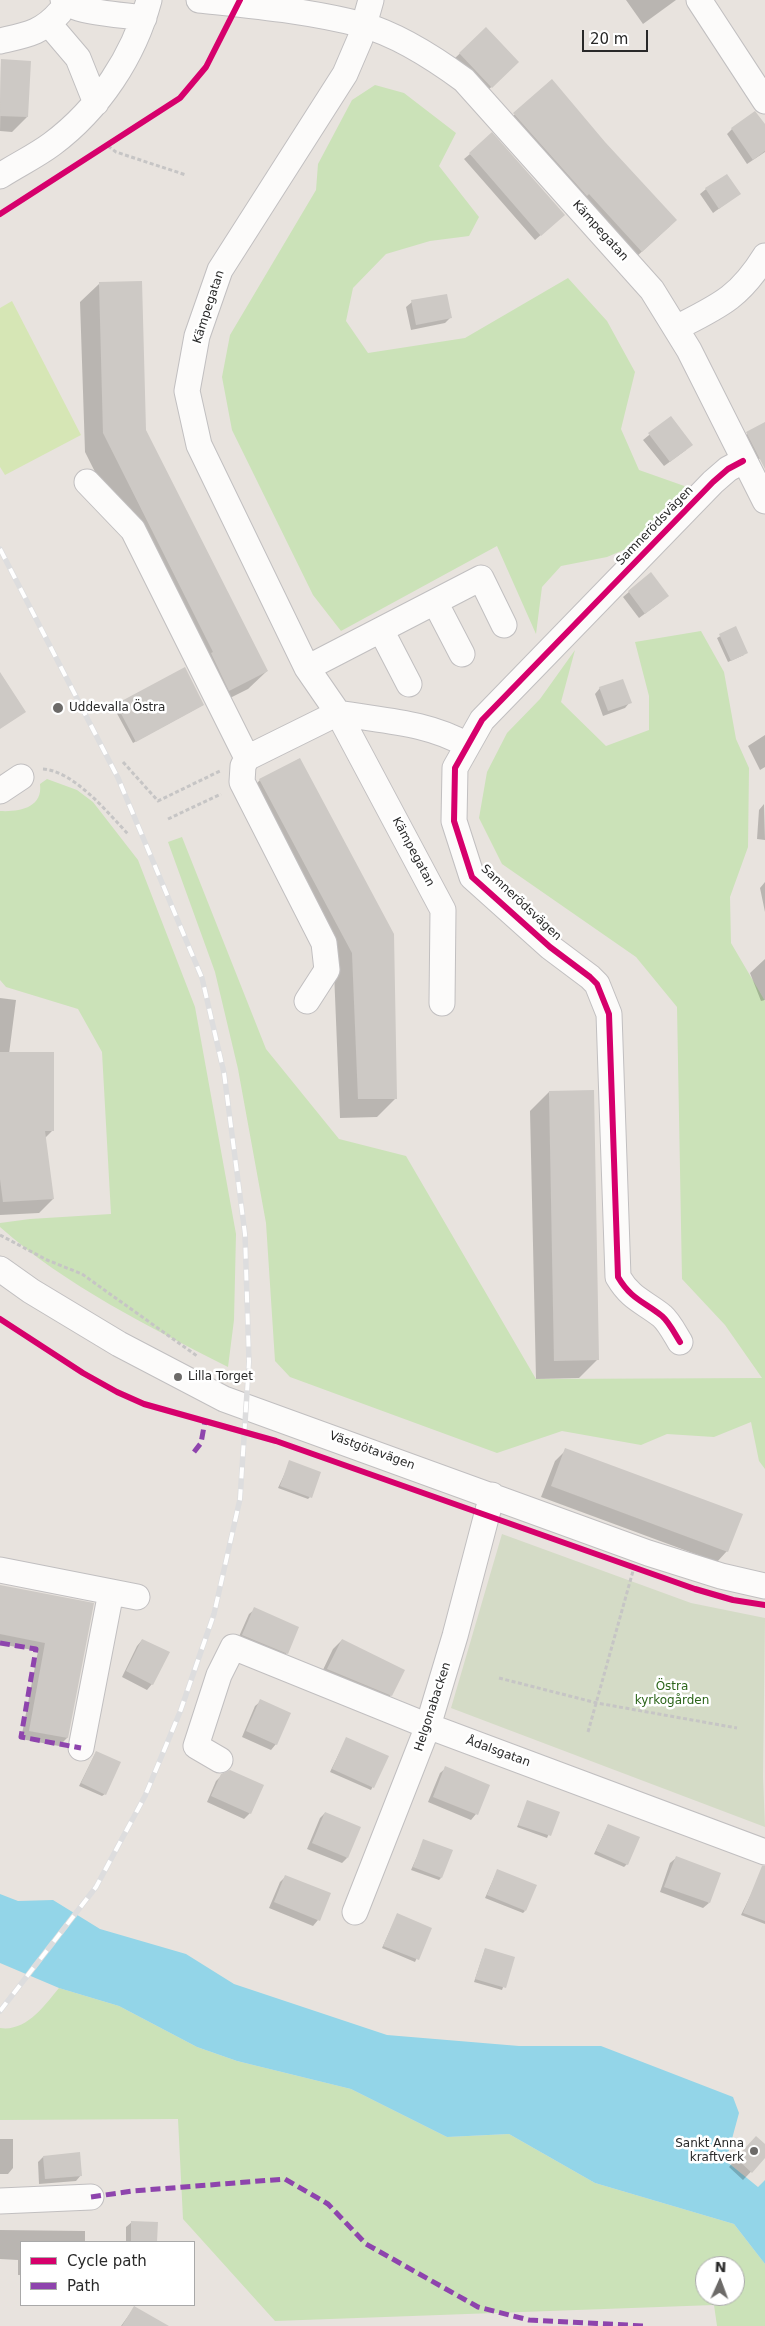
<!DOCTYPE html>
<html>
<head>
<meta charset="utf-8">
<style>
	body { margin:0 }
	#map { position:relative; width:765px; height:2326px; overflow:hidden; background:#e8e3de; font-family:"DejaVu Sans",sans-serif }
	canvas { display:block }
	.legend { position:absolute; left:20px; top:2241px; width:175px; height:65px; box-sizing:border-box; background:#fff; border:1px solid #a9a9a9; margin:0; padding:6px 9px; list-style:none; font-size:15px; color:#292929 }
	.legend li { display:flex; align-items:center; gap:10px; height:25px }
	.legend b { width:25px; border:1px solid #a9a9a9 }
	.north { position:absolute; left:695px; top:2256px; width:50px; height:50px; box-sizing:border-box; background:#fff; border:1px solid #a9a9a9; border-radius:50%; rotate:2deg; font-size:14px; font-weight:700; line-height:20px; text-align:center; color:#292929 }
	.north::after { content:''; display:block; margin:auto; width:18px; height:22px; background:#6c6a68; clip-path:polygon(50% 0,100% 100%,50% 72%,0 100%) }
	.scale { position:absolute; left:582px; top:30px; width:66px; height:22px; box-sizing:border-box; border:2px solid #292929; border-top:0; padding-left:6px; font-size:15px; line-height:18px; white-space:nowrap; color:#292929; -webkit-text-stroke:4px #fff; paint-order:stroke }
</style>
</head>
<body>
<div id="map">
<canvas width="765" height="2326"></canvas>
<ul class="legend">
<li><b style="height:6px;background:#d6006c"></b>Cycle path</li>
<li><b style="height:6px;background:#8e44ad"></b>Path</li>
</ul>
<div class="north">N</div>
<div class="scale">20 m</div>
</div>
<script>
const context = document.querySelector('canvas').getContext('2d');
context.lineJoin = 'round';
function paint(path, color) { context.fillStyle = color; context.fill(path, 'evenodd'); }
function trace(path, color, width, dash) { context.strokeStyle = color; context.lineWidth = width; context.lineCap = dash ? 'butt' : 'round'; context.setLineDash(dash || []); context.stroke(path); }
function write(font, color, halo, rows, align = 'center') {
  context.font = font + ' "DejaVu Sans",sans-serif'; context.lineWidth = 5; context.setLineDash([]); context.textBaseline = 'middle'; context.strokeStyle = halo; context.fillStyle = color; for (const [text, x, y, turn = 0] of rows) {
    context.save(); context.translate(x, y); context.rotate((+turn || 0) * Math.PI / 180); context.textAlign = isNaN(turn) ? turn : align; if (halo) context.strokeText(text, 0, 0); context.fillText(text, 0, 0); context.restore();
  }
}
paint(new Path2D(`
	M 375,85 L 404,93 L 456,133 L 439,166 L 479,217 L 469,236 L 430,241 L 386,254 L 353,288 L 346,321 L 368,353 L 465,338 L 568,278 L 607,321 L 635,372 L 621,429 L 639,470 L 690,488 L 635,545 L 607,557 L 561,566 L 542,587 L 536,634 L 497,546 L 341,631 L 313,595 L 232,430 L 222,377 L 230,335 L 316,190 L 318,164 L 352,100 Z
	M 701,631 L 724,672 L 736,739 L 749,768 L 748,847 L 730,897 L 731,943 L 765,1001 L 765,1469 L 759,1461 L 751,1422 L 714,1437 L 667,1434 L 641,1445 L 562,1431 L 497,1453 L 290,1377 L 275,1361 L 266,1223 L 238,1069 L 215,972 L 168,842 L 182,837 L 266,1049 L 339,1139 L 406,1156 L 536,1379 L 762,1378 L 725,1325 L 682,1279 L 677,1007 L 636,957 L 502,864 L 479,818 L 487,772 L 507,733 L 540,699 L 575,650 L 561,702 L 606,746 L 649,730 L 649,696 L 635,642 Z
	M 47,779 L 77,790 L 93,802 L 138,860 L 195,1007 L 236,1234 L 234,1320 L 228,1367 C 150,1327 66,1286 0,1227 L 0,1223 L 30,1219 L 111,1214 L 102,1052 L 78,1009 L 6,987 L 0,980 L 0,811 C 19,812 43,808 40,784 Z
	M 59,1988 L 119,2006 L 197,2047 L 237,2061 L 351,2089 L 447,2137 L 509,2134 L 595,2183 L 734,2224 L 765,2264 L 765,2326 L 717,2326 L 714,2305 L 275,2321 L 183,2219 L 178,2119 L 0,2120 L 0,2028 C 26,2032 44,2006 59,1988 ZM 705,2266 L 735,2266 L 735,2296 L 705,2296 Z`), '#cbe2b8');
paint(new Path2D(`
	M 502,1534 L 691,1603 L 765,1618 L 763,1777 L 765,1827 L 451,1708 Z`), '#d4dbc6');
paint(new Path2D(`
	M 12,301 L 81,435 L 5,475 L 0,467 L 0,308 Z`), '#d6e6b5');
paint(new Path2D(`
	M 0,1894 L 18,1901 L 53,1900 L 100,1929 L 186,1954 L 234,1984 L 387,2035 L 519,2046 L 601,2046 L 733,2097 L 739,2113 L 726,2161 L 758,2187 L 765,2180 L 765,2264 L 734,2224 L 595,2183 L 509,2134 L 447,2137 L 351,2089 L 237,2061 L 197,2047 L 119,2006 L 59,1988 L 0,1963 Z`), '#93d5e8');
paint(new Path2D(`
	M 626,0 L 676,0 L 643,24 Z
	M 486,29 L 518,62 L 486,92 L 454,59 Z
	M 1,60 L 27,117 L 12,132 L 0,131 Z
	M 551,81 L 670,226 L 636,257 L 509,120 Z
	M 765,127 L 765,152 L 747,164 L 727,134 L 732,129 Z
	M 470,154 L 558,220 L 535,240 L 464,159 Z
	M 706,189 L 739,194 L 713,213 L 700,194 Z
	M 99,284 L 145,431 L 267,671 L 248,689 L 210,708 L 195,671 L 85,452 L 80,302 Z
	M 412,302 L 451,317 L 445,323 L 411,330 L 406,307 Z
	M 671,417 L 686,450 L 664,466 L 643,440 Z
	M 765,423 L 765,456 L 753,462 L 741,438 Z
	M 650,574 L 662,601 L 639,618 L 623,597 Z
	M 735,628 L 744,655 L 728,662 L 717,638 Z
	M 185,669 L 203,705 L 133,743 L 114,708 Z
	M 600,688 L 630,702 L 625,708 L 603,716 L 595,694 Z
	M 765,735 L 765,767 L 760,770 L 748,746 Z
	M 299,759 L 396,1098 L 377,1117 L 340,1118 L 334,972 L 241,799 L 260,780 Z
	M 764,804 L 765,840 L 757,839 L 759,810 Z
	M 765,882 L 765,912 L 760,888 Z
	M 765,959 L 765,1000 L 761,1001 L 750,973 Z
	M 0,998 L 16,1000 L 9,1054 L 53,1130 L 45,1138 L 53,1199 L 39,1213 L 0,1215 Z
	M 549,1092 L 598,1359 L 579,1378 L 536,1379 L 530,1111 Z
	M 566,1450 L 727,1551 L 717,1562 L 541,1497 L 555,1461 Z
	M 290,1462 L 310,1497 L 308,1499 L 278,1488 Z
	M 0,1586 L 93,1604 L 67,1738 L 59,1746 L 21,1739 L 38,1651 L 0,1644 Z
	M 255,1609 L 287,1653 L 281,1658 L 237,1641 L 249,1614 Z
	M 142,1640 L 152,1684 L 147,1690 L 122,1677 L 137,1646 Z
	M 342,1640 L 391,1695 L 383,1704 L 319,1678 L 333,1649 Z
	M 261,1701 L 276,1744 L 271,1750 L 242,1737 L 255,1706 Z
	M 346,1739 L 387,1757 L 371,1790 L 330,1772 Z
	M 96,1752 L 105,1794 L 102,1796 L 79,1786 Z
	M 446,1768 L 476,1814 L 471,1820 L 428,1802 L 440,1773 Z
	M 222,1775 L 262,1786 L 250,1813 L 244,1819 L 207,1802 L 216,1781 Z
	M 528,1802 L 558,1813 L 547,1838 L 517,1827 Z
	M 325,1813 L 347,1858 L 342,1863 L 307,1849 L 320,1818 Z
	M 608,1825 L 627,1864 L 624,1867 L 594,1854 Z
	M 424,1841 L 441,1878 L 439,1880 L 411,1870 Z
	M 676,1858 L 709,1903 L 703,1908 L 660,1892 L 670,1863 Z
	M 497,1871 L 525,1911 L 523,1913 L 485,1898 Z
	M 286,1876 L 329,1894 L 318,1920 L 313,1926 L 269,1908 L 280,1882 Z
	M 754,1888 L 765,1892 L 765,1924 L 741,1915 Z
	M 397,1915 L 430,1928 L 415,1962 L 382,1948 Z
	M 485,1949 L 514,1958 L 502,1990 L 474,1982 Z
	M 0,2139 L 13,2139 L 13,2168 L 8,2174 L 0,2174 Z
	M 748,2146 L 765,2146 L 765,2157 L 743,2180 L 729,2167 Z
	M 43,2157 L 81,2175 L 76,2181 L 39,2184 L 38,2162 Z
	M 132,2222 L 157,2223 L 156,2242 L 126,2242 L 126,2227 Z
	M 0,2230 L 85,2231 L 85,2242 L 21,2242 L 21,2275 L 18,2275 L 18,2260 L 0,2259 Z
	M 134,2308 L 165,2326 L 121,2326 Z`), '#0003');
paint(new Path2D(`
	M 486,27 L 519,62 L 492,88 L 459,53 Z
	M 1,59 L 31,61 L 28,117 L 0,116 Z
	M 552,79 L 605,142 L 677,220 L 642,252 L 589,194 L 587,196 L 513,113 Z
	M 755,111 L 765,124 L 765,151 L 753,160 L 731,128 Z
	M 492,132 L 565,215 L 541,236 L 469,153 Z
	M 727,174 L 741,194 L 719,209 L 705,188 Z
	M 142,281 L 146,430 L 268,671 L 229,691 L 211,653 L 213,652 L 103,433 L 99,282 Z
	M 447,294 L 452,318 L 416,325 L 411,300 Z
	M 671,416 L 693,445 L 670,462 L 648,433 Z
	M 765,422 L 765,469 L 746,432 Z
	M 651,572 L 669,596 L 645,614 L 628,591 Z
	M 736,626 L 748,653 L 731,661 L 719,634 Z
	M 185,667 L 204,705 L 136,742 L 116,704 Z
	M 0,672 L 26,712 L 0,729 Z
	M 623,679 L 632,703 L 608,711 L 599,687 Z
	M 300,758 L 394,934 L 397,1099 L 358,1099 L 352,953 L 259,779 Z
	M 0,1052 L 54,1052 L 54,1131 L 45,1131 L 54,1199 L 3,1202 L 0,1179 Z
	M 594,1090 L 599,1360 L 554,1361 L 549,1091 Z
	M 565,1448 L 743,1514 L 728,1552 L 551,1486 Z
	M 289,1460 L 321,1472 L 312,1498 L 280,1486 Z
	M 0,1585 L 94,1603 L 68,1738 L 29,1731 L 45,1643 L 0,1634 Z
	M 254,1607 L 299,1627 L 288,1654 L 242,1635 Z
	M 142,1639 L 170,1652 L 153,1685 L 126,1671 Z
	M 342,1639 L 405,1670 L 392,1696 L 327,1669 Z
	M 260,1699 L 291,1713 L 277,1745 L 246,1731 Z
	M 346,1737 L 389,1756 L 374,1788 L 332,1769 Z
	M 96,1751 L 121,1762 L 106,1795 L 81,1783 Z
	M 445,1766 L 490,1785 L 478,1815 L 433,1797 Z
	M 230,1770 L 264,1785 L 251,1814 L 211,1796 L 221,1774 Z
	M 527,1800 L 560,1812 L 551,1836 L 518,1825 Z
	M 325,1812 L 361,1827 L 348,1858 L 312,1843 Z
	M 608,1824 L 640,1837 L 628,1865 L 596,1851 Z
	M 423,1839 L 453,1850 L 442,1878 L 413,1867 Z
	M 676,1856 L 721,1873 L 710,1903 L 664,1887 Z
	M 762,1866 L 765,1866 L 765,1921 L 743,1913 Z
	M 497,1869 L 537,1885 L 526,1911 L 487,1895 Z
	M 285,1875 L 331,1893 L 320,1921 L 274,1902 Z
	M 397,1913 L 432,1928 L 419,1960 L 383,1946 Z
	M 485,1948 L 515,1957 L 506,1988 L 475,1979 Z
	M 756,2136 L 765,2144 L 765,2158 L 752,2173 L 736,2158 Z
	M 80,2152 L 82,2176 L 45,2179 L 43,2156 Z
	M 131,2221 L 158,2222 L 157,2242 L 131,2242 Z
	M 134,2306 L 169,2326 L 122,2326 Z`), '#cdc9c5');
const minor = new Path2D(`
	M 63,0 C 74,13 126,15 144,18
	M 199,0 C 254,6 310,11 363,25 C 399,35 434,58 464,80 L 652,290 L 689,350 L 765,501
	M 371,0 L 360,39 L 345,74 L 220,270 L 197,336 L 187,391 L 199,445 L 307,668 L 338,713 C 383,721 427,722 467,745
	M 699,0 L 765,101
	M 49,24 L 78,58 L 96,103
	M 0,41 C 26,35 42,33 60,12
	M 0,176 C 17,165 36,156 52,144 C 99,109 134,56 149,0
	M 676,328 C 719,306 739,298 765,256
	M 87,482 L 133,530 L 247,758 L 338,713 L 443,910 L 442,1003
	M 435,602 L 462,654
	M 381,630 L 409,684
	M 307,668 L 481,578 L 504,625
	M 247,758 L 243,766 L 242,782 L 324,943 L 327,970 L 307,1001
	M 0,791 L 21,777
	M 0,1269 L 31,1291 L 119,1344 L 224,1399 L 648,1553 L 721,1576 L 765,1586
	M 680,1342 C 675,1334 669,1322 662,1316 C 643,1301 631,1299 618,1277 L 609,1014 L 597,984 L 590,977 L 550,947 L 472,877 L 454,821 L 455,768 L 482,720 L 713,482 L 728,469 L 743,461
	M 0,1570 L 137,1597
	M 81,1748 L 111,1592
	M 220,1760 L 196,1746 L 219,1675 L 233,1647 L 428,1726 L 765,1852
	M 355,1912 L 428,1726 L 455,1636 L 492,1495
	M 0,2201 L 91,2197`);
trace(minor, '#c1bfc0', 27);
trace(new Path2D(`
	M 108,146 L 116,152 L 186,175
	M 123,762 L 158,801 L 220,771
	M 43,769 C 74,771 108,813 128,834
	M 168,819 L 221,794
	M 0,1235 L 47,1260 L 82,1274 L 197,1356
	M 499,1678 L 597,1703 L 737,1728
	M 588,1732 L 633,1571`), '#c6c5c5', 3, [4, 2.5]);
trace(minor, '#fcfbfa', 25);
const rail = new Path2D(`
	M 0,549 L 118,778 L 202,978 L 224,1073 L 245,1234 L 249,1362 L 240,1499 L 214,1614 L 180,1712 L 145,1796 L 96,1887 L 0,2011`);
trace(rail, '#ddddde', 5.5);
trace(rail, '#fff', 4, [11]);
trace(new Path2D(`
	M 194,1452 L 201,1443 L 205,1421
	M 0,1643 L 36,1649 L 21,1737 L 81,1748
	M 91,2197 L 133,2191 L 285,2179 L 328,2204 L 366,2244 L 478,2307 L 529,2320 L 645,2326`), '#8e44ad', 5, [10, 5]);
trace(new Path2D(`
	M 0,214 L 180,98 L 206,67 L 240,0
	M 0,1319 L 83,1373 L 117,1392 L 144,1404 L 276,1441 L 695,1589 L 733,1600 L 765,1605
	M 680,1342 C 675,1334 669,1322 662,1316 C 643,1301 631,1299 618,1277 L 609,1014 L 597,984 L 590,977 L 550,947 L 472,877 L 454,821 L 455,768 L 482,720 L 713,482 L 728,469 L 743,461`), '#d6006c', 6);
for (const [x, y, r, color] of [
	[58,708,6,"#6c6a68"],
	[178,1377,5,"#6c6a68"],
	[754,2151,5,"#6c6a68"]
]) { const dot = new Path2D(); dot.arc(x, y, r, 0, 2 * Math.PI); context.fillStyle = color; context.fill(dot); trace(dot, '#fff', 2); }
write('12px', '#292929', '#fff', [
	["Kämpegatan",600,231,48],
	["Kämpegatan",209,307,-72],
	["Samnerödsvägen",655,526,-46],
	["Kämpegatan",413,852,62],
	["Samnerödsvägen",521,903,43],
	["Västgötavägen",372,1451,20],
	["Helgonabacken",433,1707,-72],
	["Ådalsgatan",498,1752,20]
]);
write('12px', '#292929', '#fff', [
	["Uddevalla Östra",69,708],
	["Lilla Torget",188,1377],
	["Sankt Anna",744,2144,"right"],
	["kraftverk",744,2158,"right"]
], 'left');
write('12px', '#2c651a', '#fff', [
	["Östra",672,1687],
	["kyrkogården",672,1701]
]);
</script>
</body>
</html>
